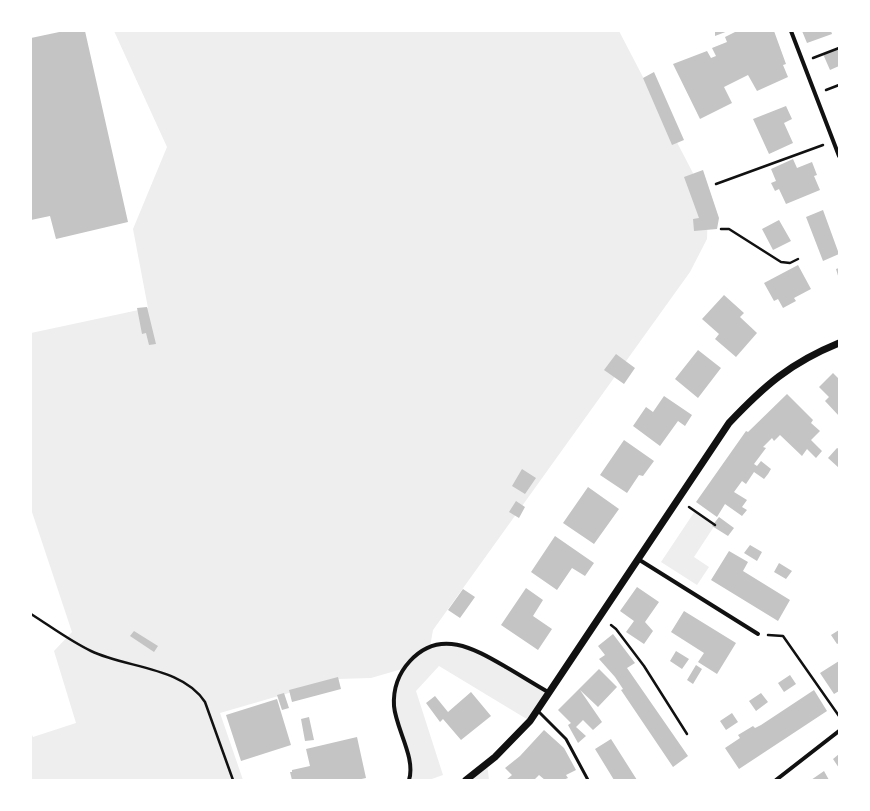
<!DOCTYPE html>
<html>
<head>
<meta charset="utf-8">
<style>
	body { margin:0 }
	#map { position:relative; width:870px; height:811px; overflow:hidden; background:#fff; font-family:Rubik,sans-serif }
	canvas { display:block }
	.frame { position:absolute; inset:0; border:32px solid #fff; pointer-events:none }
</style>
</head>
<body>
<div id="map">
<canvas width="870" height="811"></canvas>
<div class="frame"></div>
</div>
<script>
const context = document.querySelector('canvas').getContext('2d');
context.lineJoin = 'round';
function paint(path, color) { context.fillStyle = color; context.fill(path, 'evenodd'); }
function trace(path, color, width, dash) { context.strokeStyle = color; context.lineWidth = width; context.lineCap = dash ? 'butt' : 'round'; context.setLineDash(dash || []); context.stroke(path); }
paint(new Path2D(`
	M 114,31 L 619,31 L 694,175 L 708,207 L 707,239 L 690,272 L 433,630 L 430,647 L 443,644 L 467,646 L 548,692 L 530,721 L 439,666 L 416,691 L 443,775 L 429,780 L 409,780 L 411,765 L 397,720 L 394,694 L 402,669 L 371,678 L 337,679 L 220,713 L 243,780 L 31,780 L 31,733 L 33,737 L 76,723 L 54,651 L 72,632 L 31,509 L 31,333 L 148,308 L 133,229 L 167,147 Z
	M 695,511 L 715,525 L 694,557 L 709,567 L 697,585 L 661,562 Z
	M 487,763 L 489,780 L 466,780 Z`), '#eee');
paint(new Path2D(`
	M 64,31 L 85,31 L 128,222 L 56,239 L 50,216 L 31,220 L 31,38 Z
	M 715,31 L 728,31 L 715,36 Z
	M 737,31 L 774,31 L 786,64 L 783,65 L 788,77 L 757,91 L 748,75 L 724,87 L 732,103 L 700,119 L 673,64 L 707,51 L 711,58 L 716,56 L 712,48 L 727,42 L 725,37 Z
	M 802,31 L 831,31 L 832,34 L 807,43 Z
	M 839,48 L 839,66 L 830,70 L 823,54 Z
	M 654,72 L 684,140 L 672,145 L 643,78 Z
	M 786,106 L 792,119 L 784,123 L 793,143 L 769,154 L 753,119 Z
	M 793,159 L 797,168 L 812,162 L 817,175 L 814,176 L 820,190 L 786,204 L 779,189 L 775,191 L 771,183 L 776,181 L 771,169 Z
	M 703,170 L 719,218 L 717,229 L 694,231 L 693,219 L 699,218 L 684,177 Z
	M 823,210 L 839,254 L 823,261 L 806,217 Z
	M 779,220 L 791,241 L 773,250 L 762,229 Z
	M 798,265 L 811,289 L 794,298 L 796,301 L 783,308 L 778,299 L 774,301 L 764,283 Z
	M 839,268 L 839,279 L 836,269 Z
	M 724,295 L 744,313 L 740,317 L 757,333 L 736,357 L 715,339 L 719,334 L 702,319 Z
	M 147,307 L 156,344 L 149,345 L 146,333 L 142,334 L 137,308 Z
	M 698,350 L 721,368 L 698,398 L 675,379 Z
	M 616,354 L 635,368 L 624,384 L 604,370 Z
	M 833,373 L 839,379 L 839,416 L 825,401 L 829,397 L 819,387 Z
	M 787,394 L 813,420 L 811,423 L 820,431 L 811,440 L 822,451 L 816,458 L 807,449 L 802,456 L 780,435 L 774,441 L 772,438 L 763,447 L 766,448 L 754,464 L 757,466 L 761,461 L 771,469 L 768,474 L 764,479 L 754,472 L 746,484 L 742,481 L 734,492 L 747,500 L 742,507 L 747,510 L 742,516 L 725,504 L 717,517 L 696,502 L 746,431 L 748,432 Z
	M 664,396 L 692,415 L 685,426 L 678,421 L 660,446 L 633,426 L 646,407 L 653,412 Z
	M 624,440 L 654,461 L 643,476 L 639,475 L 627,493 L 600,475 Z
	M 837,448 L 839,449 L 839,468 L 828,458 Z
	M 522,469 L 536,478 L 525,494 L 512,486 Z
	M 588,487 L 619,509 L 594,544 L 563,523 Z
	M 516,501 L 525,507 L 519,518 L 509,512 Z
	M 719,517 L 734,528 L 728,536 L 712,526 Z
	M 555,536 L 594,563 L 585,576 L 572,568 L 557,590 L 531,572 Z
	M 750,545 L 762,552 L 757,561 L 744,553 Z
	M 729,551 L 748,562 L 743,571 L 790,600 L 778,621 L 711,580 Z
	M 779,563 L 792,571 L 786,579 L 774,572 Z
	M 637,587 L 659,602 L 645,622 L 653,631 L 644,644 L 626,632 L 634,621 L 620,611 Z
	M 526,588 L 543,600 L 533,616 L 552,629 L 538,650 L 501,625 Z
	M 463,589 L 475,597 L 460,618 L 448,610 Z
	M 684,611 L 736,643 L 717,674 L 698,662 L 704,653 L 671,632 Z
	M 839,630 L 839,643 L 837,644 L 831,635 Z
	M 134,631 L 158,646 L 154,652 L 130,636 Z
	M 613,634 L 635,663 L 627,668 L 688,756 L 673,767 L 621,690 L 623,689 L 615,677 L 599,659 L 605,655 L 598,646 Z
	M 676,651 L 689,659 L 682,669 L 670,661 Z
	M 839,661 L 839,691 L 834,694 L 820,673 Z
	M 696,665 L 702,669 L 693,684 L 687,680 Z
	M 599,669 L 617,687 L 598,707 L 580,690 L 602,722 L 593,730 L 583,720 L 576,727 L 586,736 L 578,743 L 568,725 L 571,723 L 558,710 Z
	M 790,675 L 796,684 L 784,692 L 778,683 Z
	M 338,677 L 341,689 L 292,702 L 289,690 Z
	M 814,690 L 827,711 L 739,769 L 725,748 L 740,738 L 738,735 L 753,726 L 755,728 L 761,725 Z
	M 471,692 L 491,716 L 461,740 L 443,719 L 440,722 L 426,703 L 435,696 L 448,712 Z
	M 284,693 L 289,708 L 282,710 L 277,695 Z
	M 761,693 L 768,702 L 756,711 L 749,701 Z
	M 277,699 L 291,745 L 241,761 L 226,715 Z
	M 732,713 L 738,722 L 726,730 L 720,721 Z
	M 309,717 L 314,740 L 305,741 L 301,719 Z
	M 544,730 L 564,748 L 576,770 L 566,775 L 568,778 L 563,780 L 545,780 L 539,775 L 534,780 L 506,780 L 512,775 L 505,768 L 520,756 Z
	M 357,737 L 366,778 L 357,780 L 292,780 L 290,772 L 292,772 L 292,770 L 310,766 L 306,749 Z
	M 611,739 L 637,780 L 614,780 L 595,749 Z
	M 839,754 L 839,768 L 833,759 Z
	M 824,771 L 829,780 L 811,780 Z`), '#c4c4c4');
trace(new Path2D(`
	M 813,58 L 839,48
	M 826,90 L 839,85
	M 716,184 L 823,145
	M 721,229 L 729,229 L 781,262 L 790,263 L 798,259
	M 689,507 L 715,525
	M 31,614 C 50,626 70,641 91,651 C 126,668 183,667 205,702 L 233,780
	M 611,625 L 616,629 L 644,666 L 687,734
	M 768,635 L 783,636 L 839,716`), '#111', 2.5);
trace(new Path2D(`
	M 538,711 L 566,739 L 588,780`), '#111', 3);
trace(new Path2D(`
	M 791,31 L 839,156
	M 638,559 L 758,634
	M 409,780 C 416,758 396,729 394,706 C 393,689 398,674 410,661 C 440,628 475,649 506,667 C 520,675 534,684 548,692
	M 776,780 L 839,731`), '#111', 4);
trace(new Path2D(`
	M 466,780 L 495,757 L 530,721 L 729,423 C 764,386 790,363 839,343`), '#111', 7);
</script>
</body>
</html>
